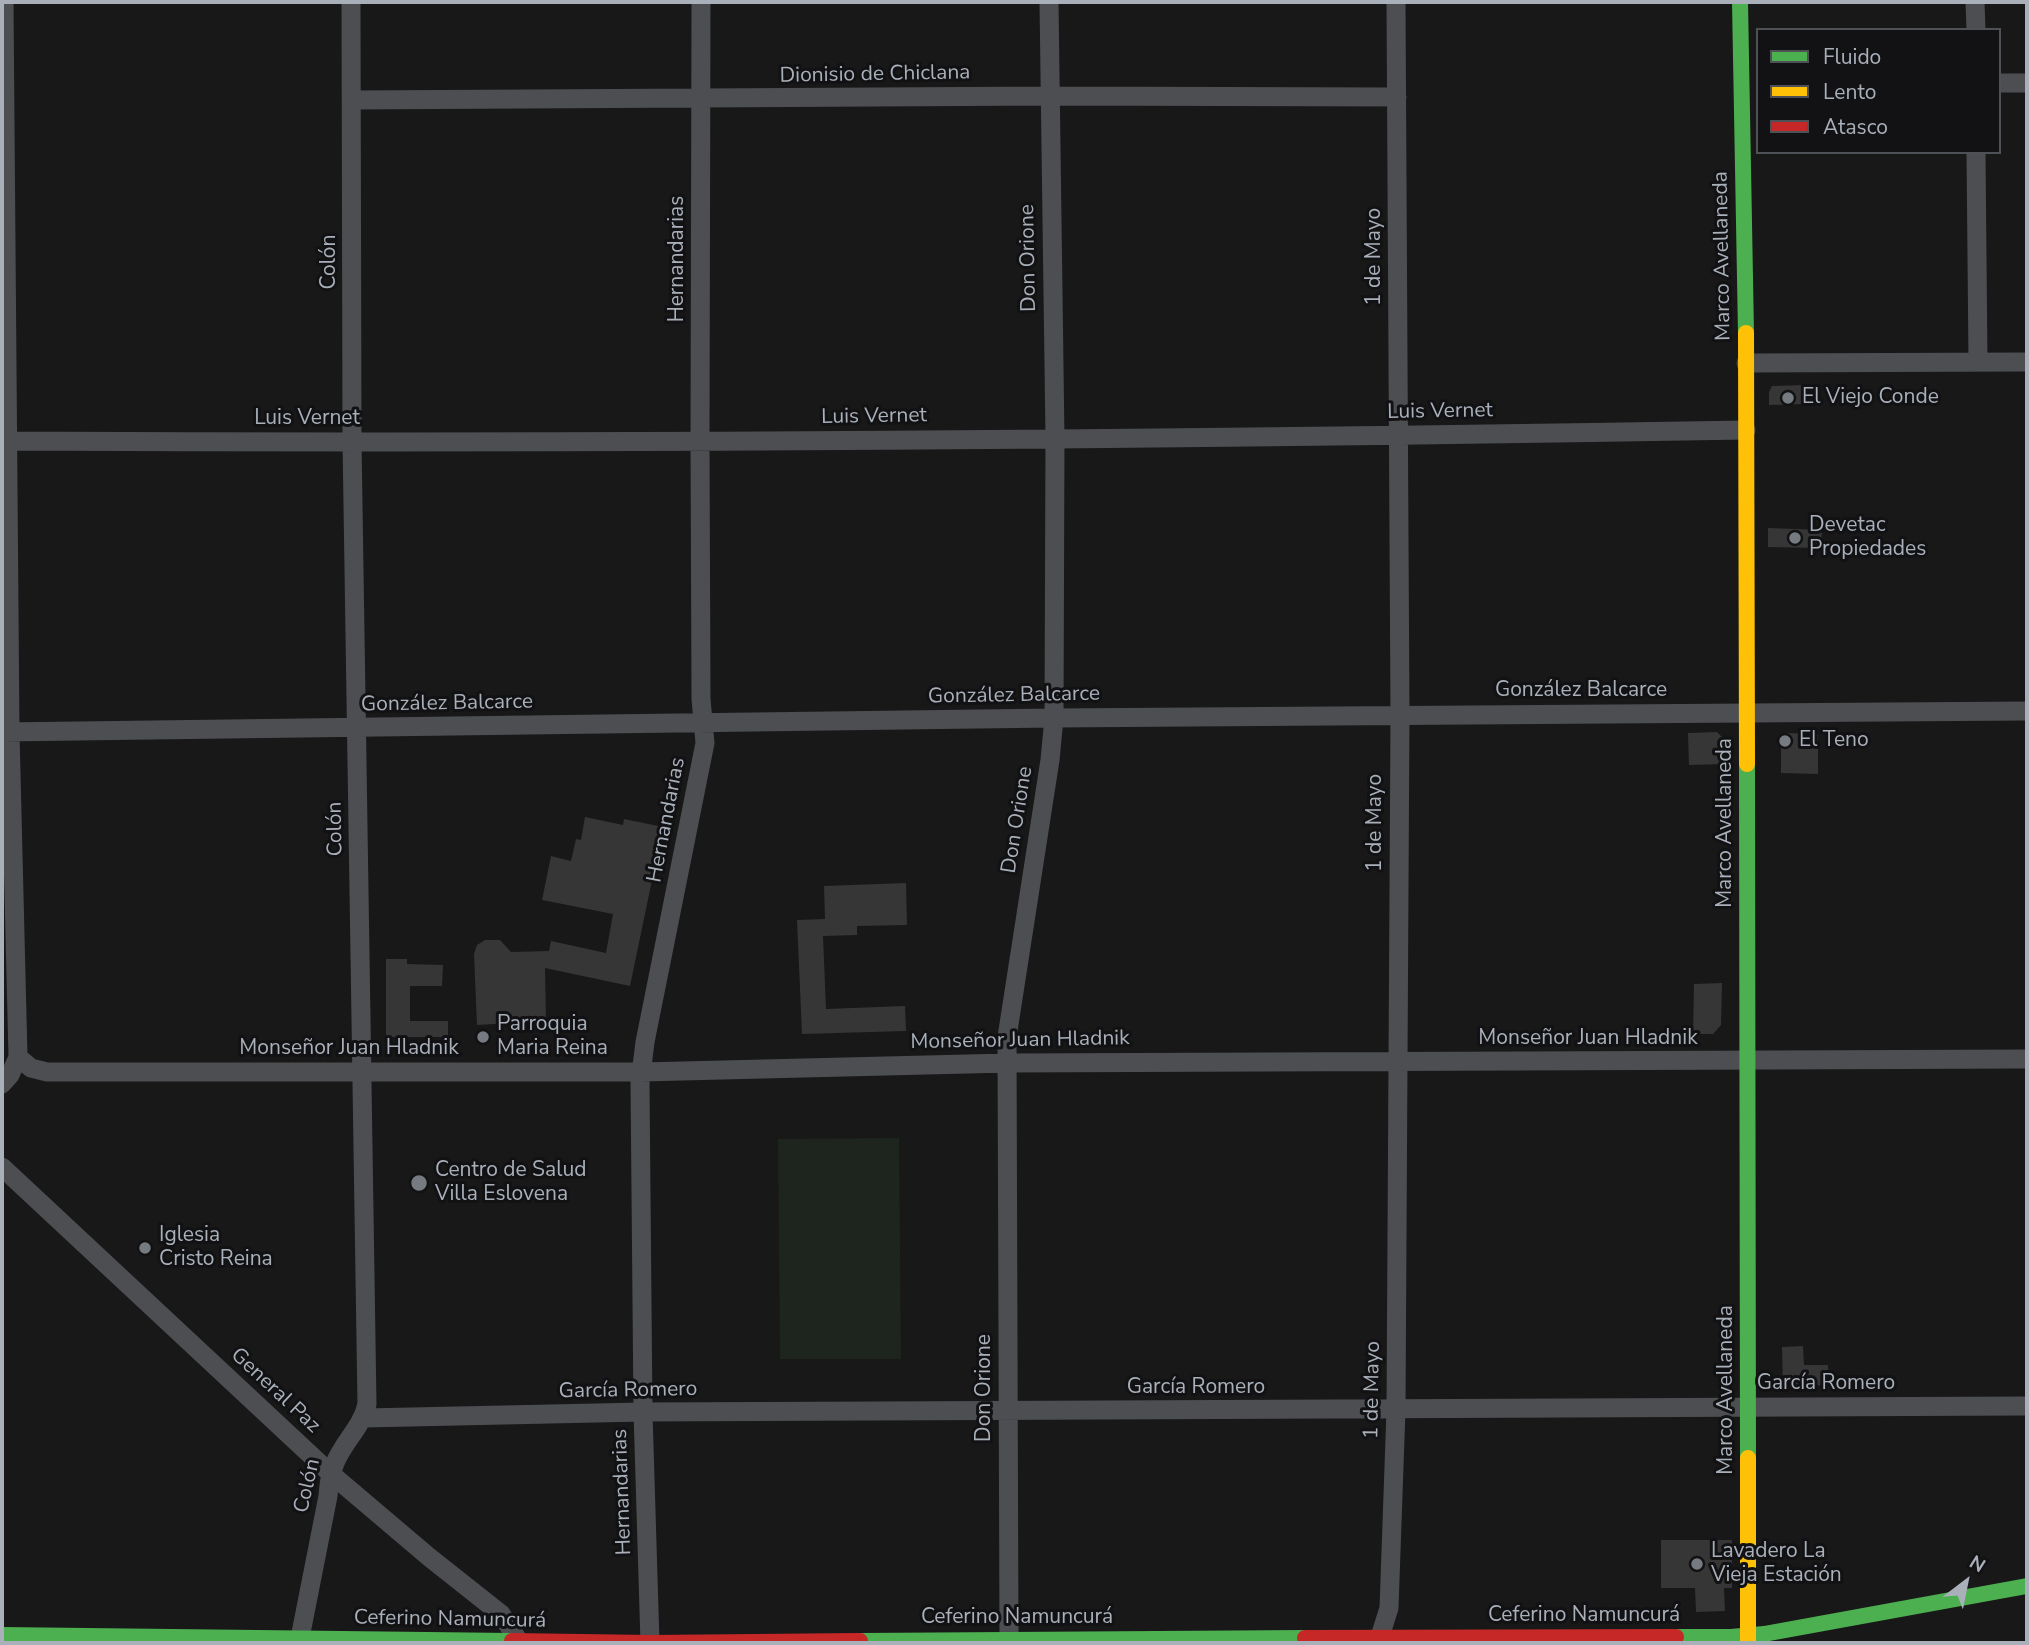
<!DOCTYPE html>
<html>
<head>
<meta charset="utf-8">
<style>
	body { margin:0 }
	#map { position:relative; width:2029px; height:1645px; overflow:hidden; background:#181818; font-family:"Nunito Sans",sans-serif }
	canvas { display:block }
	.frame { position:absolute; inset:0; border:4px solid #a9b0ba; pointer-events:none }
	.legend { position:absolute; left:1756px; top:28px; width:245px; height:126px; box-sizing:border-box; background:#121214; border:2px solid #4e5156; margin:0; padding:9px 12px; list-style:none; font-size:21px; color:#a9b0ba }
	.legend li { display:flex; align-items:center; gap:14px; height:35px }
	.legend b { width:35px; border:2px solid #4e5156 }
	.north { position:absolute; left:1931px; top:1547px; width:70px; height:70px; -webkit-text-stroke:5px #121214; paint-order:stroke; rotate:32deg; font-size:19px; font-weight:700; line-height:28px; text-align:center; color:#a9b0ba }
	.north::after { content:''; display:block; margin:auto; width:24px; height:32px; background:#a9b0ba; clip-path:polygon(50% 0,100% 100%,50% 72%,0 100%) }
</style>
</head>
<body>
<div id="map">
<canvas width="2029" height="1645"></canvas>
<div class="frame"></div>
<ul class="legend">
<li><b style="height:9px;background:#4caf50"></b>Fluido</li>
<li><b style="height:9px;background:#ffc107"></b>Lento</li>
<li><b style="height:9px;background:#c62828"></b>Atasco</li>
</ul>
<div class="north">N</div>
</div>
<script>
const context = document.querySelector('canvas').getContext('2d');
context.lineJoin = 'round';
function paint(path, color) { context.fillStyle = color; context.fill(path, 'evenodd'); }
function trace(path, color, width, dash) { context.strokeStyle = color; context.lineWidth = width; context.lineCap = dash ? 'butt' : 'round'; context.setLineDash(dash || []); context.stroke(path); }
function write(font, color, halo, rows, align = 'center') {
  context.font = font + ' "Nunito Sans",sans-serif'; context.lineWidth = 6; context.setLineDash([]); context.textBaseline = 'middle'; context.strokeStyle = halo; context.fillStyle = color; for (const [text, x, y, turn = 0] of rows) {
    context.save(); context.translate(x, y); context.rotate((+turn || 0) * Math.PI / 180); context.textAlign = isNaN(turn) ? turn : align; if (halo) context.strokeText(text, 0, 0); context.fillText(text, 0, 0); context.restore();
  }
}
paint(new Path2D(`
	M 899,1138 L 901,1359 L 780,1359 L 778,1139 Z`), '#1e251e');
paint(new Path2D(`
	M 1806,385 L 1807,404 L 1769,405 L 1769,392 L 1772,386 Z
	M 1768,528 L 1822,530 L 1821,548 L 1768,547 Z
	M 1717,732 L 1726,741 L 1727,764 L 1689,765 L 1688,733 Z
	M 1786,733 L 1818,734 L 1818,774 L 1781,773 L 1781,741 Z
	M 585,817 L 623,825 L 624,819 L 663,827 L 630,986 L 545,968 L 546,1021 L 477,1025 L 474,954 L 477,945 L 485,940 L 500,940 L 511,952 L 549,951 L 551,941 L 606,953 L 613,914 L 542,900 L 551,856 L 571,861 L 576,839 L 581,840 Z
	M 906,883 L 907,925 L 857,926 L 857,935 L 823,936 L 826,1009 L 905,1006 L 906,1031 L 802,1034 L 797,920 L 825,919 L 824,886 Z
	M 386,959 L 407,959 L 407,964 L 443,965 L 442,986 L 410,986 L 410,1021 L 448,1021 L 448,1037 L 386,1037 Z
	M 1722,983 L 1721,1025 L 1713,1034 L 1693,1034 L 1694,984 Z
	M 1803,1346 L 1804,1365 L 1828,1365 L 1829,1385 L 1783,1386 L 1782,1347 Z
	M 1661,1540 L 1732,1540 L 1732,1588 L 1724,1588 L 1725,1611 L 1696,1612 L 1695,1588 L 1661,1588 Z`), '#363637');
trace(new Path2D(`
	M 1975,2 L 1976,30
	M 1999,83 L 2027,83
	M 352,100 L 1050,96 L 1397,97
	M 1976,152 L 1978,362
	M 1746,363 L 2027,362
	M 2,441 C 583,444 1165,440 1746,430
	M 2,732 L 1054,718 L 2027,711
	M 18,1057 L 31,1068 L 47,1072 L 641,1072 L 1008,1063 L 2027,1059
	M 2,1084 L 10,1075 L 18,1057 L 10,732 L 4,2
	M 2,1167 L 330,1473 L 429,1557 L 501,1614 L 520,1643
	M 364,1418 L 643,1412 L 2027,1406
	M 299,1643 L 328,1496 C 329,1484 330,1474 335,1463 C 344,1441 362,1427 367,1404 L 352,441 L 351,2
	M 650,1643 L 643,1412 L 640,1083 L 645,1042 L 705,743 L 701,699 L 700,441 L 701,2
	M 1009,1643 L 1007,1037 L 1050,760 L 1054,718 L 1055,438 L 1049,2
	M 1378,1643 L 1389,1608 L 1396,1410 L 1400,715 L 1396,2`), '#4c4e51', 19);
trace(new Path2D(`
	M 1740,2 L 1746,333
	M 1747,764 L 1748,1458
	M 2,1635 L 512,1641
	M 1676,1637 L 1731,1637 L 1764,1634 L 2027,1586
	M 860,1641 L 1305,1638`), '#4caf50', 16);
trace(new Path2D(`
	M 1746,333 L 1747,764
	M 1748,1458 L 1748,1643`), '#ffc107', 16);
trace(new Path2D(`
	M 1305,1638 L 1676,1637
	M 512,1641 L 650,1643 L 860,1641`), '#c62828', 16);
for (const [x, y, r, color] of [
	[1788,398,7,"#767b81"],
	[1795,538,7,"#767b81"],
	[1785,741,7,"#767b81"],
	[483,1037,7,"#767b81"],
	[419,1183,9,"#767b81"],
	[145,1248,7,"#767b81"],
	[1697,1564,7,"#767b81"]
]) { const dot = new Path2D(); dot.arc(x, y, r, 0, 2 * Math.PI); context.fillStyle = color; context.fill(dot); trace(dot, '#121214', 2.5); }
write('21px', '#a9b0ba', '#121214', [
	["Dionisio de Chiclana",875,75,-1],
	["Marco Avellaneda",1723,256,-91],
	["1 de Mayo",1375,257,-90],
	["Don Orione",1029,258,-91],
	["Hernandarias",678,259,-90],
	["Colón",330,262,-90],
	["Luis Vernet",1440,412,-1],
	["Luis Vernet",874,417,-1],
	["Luis Vernet",307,419],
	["González Balcarce",1581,691],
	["González Balcarce",1014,696,-1],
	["González Balcarce",447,704,-1],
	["Hernandarias",667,820,-79],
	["Don Orione",1018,820,-81],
	["1 de Mayo",1376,823,-90],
	["Marco Avellaneda",1726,823,-90],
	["Colón",336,829,-91],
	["Monseñor Juan Hladnik",1588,1039],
	["Monseñor Juan Hladnik",1020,1041,-1],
	["Monseñor Juan Hladnik",349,1049],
	["García Romero",1826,1384],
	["Don Orione",985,1388,-90],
	["García Romero",1196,1388],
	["1 de Mayo",1373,1390,-89],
	["Marco Avellaneda",1727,1390,-90],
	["General Paz",275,1391,43],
	["García Romero",628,1391,-1],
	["Colón",308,1486,-77],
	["Hernandarias",623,1492,-92],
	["Ceferino Namuncurá",1584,1616],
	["Ceferino Namuncurá",1017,1618],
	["Ceferino Namuncurá",450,1620,1]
]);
write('21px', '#a9b0ba', '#121214', [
	["El Viejo Conde",1802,398],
	["Devetac",1809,526],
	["Propiedades",1809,550],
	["El Teno",1799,741],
	["Parroquia",497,1025],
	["Maria Reina",497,1049],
	["Centro de Salud",435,1171],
	["Villa Eslovena",435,1195],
	["Iglesia",159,1236],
	["Cristo Reina",159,1260],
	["Lavadero La",1711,1552],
	["Vieja Estación",1711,1576]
], 'left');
</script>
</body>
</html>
